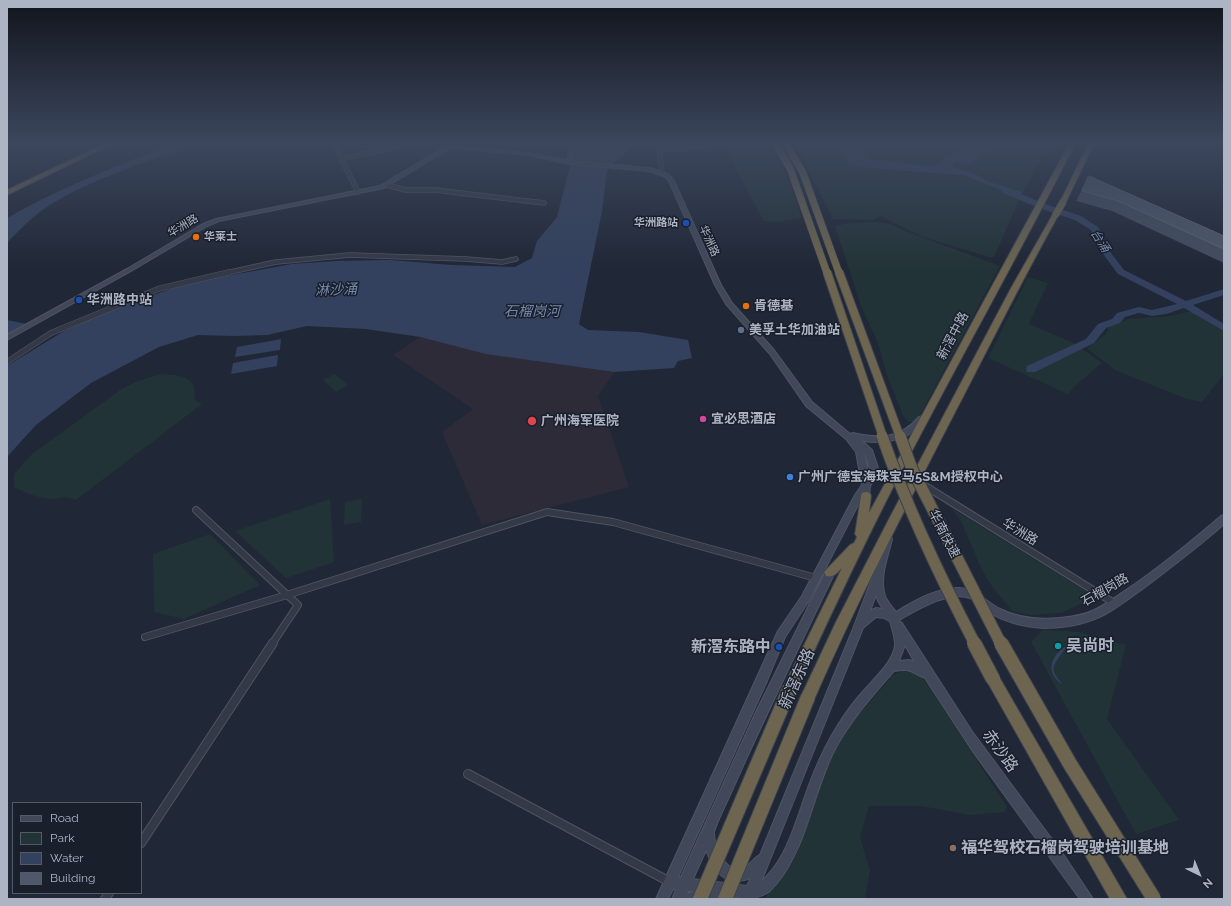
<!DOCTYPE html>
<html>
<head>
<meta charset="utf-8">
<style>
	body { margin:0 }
	#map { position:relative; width:1231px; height:906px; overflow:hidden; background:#202736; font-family:Raleway,sans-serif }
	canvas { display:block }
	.frame { position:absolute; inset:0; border:8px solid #adb4c4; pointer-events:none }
	.legend { position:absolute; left:12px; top:802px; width:130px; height:92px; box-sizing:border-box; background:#191f2b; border:1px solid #545b68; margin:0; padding:5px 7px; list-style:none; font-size:12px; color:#adb4c4 }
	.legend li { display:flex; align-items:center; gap:8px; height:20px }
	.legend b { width:20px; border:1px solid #545b68 }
	.north { position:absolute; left:1179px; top:854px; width:40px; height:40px; -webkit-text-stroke:3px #191f2b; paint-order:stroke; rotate:137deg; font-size:11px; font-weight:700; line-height:16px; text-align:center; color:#adb4c4 }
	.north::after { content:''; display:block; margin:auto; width:14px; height:18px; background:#adb4c4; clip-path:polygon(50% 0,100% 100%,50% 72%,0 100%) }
</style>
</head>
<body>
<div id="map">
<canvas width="1231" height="906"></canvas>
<div class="frame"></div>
<ul class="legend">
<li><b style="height:5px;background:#41485a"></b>Road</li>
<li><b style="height:11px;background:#223337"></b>Park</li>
<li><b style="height:11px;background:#33415e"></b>Water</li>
<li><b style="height:11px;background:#4f586a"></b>Building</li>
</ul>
<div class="north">N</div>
</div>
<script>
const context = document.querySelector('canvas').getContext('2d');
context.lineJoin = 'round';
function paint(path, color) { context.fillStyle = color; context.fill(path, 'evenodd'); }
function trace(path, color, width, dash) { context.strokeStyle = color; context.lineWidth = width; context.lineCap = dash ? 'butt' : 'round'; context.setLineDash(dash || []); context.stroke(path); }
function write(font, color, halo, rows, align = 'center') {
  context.font = font + ' Raleway,"Noto Sans SC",sans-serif'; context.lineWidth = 3; context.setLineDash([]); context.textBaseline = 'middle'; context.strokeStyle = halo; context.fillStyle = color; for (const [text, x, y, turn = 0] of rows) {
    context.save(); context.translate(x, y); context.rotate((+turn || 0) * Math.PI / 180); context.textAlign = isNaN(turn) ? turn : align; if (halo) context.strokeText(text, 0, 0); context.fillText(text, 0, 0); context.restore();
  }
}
paint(new Path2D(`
	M 420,337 L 489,354 L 614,372 L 598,396 L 629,487 L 482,525 L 442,432 L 473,409 L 393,355 Z`), '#2e2b38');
paint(new Path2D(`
	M 736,144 L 769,144 C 785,166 794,193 802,218 L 778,222 L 764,221 L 747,190 L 724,146 Z
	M 795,144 L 1057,144 L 1050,155 L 1041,159 L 1017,204 L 995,255 L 992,258 L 923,237 L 880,216 L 873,220 L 833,219 Z
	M 876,222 L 890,224 L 905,231 L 1000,266 L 920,415 L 913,422 L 909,422 L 904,418 L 888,378 L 877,341 L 861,306 L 835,226 L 849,223 Z
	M 1028,277 L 1048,283 L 1029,324 L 1076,344 L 1102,363 L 1076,385 L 1068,394 L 988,358 Z
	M 1191,311 L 1224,331 L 1224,374 L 1202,402 L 1184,398 L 1115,370 L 1087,348 L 1107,333 L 1108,327 L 1129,319 L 1171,316 Z
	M 161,374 C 171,375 191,374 194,387 C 195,391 194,396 195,400 L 202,404 L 76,500 C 63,495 63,499 51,499 C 37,498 26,493 14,487 L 14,474 L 32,454 L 123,388 L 138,381 Z
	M 335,374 L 348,385 L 336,392 L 323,380 Z
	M 330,499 L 334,562 L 286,578 L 235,531 Z
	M 362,499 L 361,522 L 344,525 L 345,502 Z
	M 951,508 L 1096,597 L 1061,613 L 1030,615 L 1012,611 L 991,585 L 981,568 L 961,521 Z
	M 210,534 L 260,585 L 184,619 L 154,612 L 153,554 Z
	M 1042,630 L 1080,632 L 1126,645 L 1107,719 L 1179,820 L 1136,834 L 1031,642 Z
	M 903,671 L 919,674 L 933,692 L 1007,807 L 1005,812 L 970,815 L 921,806 L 869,806 L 860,837 L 870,871 L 865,899 L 764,899 L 795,859 L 821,781 L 835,750 L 850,725 L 893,675 Z`), '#223337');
paint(new Path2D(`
	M 171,144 L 198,144 C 147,161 94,178 48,206 C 33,216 19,230 7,243 L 7,218 C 59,188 115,167 171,144 Z
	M 577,144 L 635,144 L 607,169 L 602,211 L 579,324 L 588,330 L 639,332 L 688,340 L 692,358 L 678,361 L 674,368 L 614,372 L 486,354 L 420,337 L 366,329 L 307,326 L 267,335 L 234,336 L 198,335 L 159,347 L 91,383 L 36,425 L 7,457 L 7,366 L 64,331 L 122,305 L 193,282 L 292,264 L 337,261 L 390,260 L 451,265 L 515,267 L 532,258 L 537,241 L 557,217 L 573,154 Z
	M 845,144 L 866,144 L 865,155 L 871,159 L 927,166 L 938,165 L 944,159 L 977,144 L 1009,144 L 982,154 L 969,165 L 955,161 L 952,167 L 973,173 L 990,182 L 1022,192 L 1019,197 L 963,175 L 871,168 L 850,164 L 841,155 L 842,148 Z
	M 7,320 L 27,324 L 7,335 Z
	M 281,339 L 280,350 L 235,357 L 237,347 Z
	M 278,355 L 277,366 L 231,374 L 233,363 Z
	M 1074,642 L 1077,642 L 1067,651 L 1064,650 C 1052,668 1049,668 1063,685 C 1041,670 1054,650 1074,642 Z`), '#33415e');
paint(new Path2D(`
	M 1001,188 L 1007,188 L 1045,204 L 1081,216 L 1098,227 L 1111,253 L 1124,270 L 1186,301 L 1224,289 L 1224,295 L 1193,305 L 1224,324 L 1224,331 L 1184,308 L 1166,314 L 1152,316 L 1139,313 L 1125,317 L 1120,323 L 1106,328 L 1094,343 L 1035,372 L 1027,372 L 1026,369 L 1027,366 L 1086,339 L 1098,324 L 1112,319 L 1117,313 L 1139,307 L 1152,310 L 1177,304 L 1118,274 L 1103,254 L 1091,230 L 1075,220 L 1039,208 L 1001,192 Z`), '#33415e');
const streetFar3 = new Path2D(`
	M 334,144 L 358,192
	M 447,144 L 449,148
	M 341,159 L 409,144
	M 662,173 L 659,148 L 680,149 L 723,144
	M 387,185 L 406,190 L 435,190 L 544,203
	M 226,273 L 276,262 L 350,255 L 466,259 L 502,262 L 516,259`);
const streetFar2 = new Path2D(`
	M 7,362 L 51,333 L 158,289 L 230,272`);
const streetFar1 = new Path2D(`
	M 922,484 L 1114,603
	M 196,510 L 298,605 L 272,644
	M 145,637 L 287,595 L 547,512 L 613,522 L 816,578`);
const street = new Path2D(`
	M 468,774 L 670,882
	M 141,843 L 273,643
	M 105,899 L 109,893`);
const secondary = new Path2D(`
	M 571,144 L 575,144 L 572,161 L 650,168 L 668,174 L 674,181 L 721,285 L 732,303 L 774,350 L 812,402 L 850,434 L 853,433 C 880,439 900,439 919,417 L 922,416 L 926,419 C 912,440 886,444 862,441 L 872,450 L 878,468 L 877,476 L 870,486 L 869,498 L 866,499 L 862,497 L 861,499 L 808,602 L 785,637 L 766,683 L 678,877 L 681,877 L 756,712 L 827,569 L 830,568 L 833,569 L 835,572 C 801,643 766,714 734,786 C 731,794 714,827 714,833 C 714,845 724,869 737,869 C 750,869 751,859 760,855 L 853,629 L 874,573 L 885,536 L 888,535 L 891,536 L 892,539 C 888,557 879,577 885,596 C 887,601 892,607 896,612 C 914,601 938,587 960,588 C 977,589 986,602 1000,609 C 1018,618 1039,620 1059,618 C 1070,617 1082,616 1092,611 C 1107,605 1121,593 1135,584 C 1165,563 1193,540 1221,516 L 1224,515 L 1224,524 C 1197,548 1169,569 1141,590 C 1124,602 1108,615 1089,621 C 1075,626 1059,628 1044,628 C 1024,627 1004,622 987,611 C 981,607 976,601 970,598 C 949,590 917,610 899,620 L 900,622 L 902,623 L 971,730 L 1065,857 L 1093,899 L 1080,899 L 974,753 L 925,678 C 910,672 913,668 894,671 C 872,696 849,722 834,751 C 813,792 806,850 776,884 C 773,887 771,891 767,893 C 759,898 751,899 742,899 L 742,898 L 717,895 L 719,899 L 672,899 L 676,889 L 673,889 L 668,899 L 656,899 L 758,675 L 778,631 L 802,596 L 855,495 L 862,485 L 856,452 L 846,439 L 806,406 L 770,354 L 726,304 L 715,285 L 669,181 L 664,176 L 649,171 L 569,164 L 529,155 L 453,148 L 445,151 L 384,188 L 219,221 L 207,226 L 131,271 L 7,340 L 7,335 L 127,269 L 203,224 L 216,219 L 380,186 L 441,149 L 453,146 L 529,153 L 567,160 ZM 864,452 L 870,468 L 869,475 ZM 876,595 L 878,601 L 883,609 L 876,608 L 870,611 ZM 876,617 L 884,618 L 890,621 C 892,628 895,637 895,644 C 895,662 869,683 859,696 C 837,722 821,753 809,785 C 800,809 790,846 775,866 C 771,872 766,877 761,882 L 863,628 ZM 905,645 L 914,661 L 915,662 L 909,660 L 899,661 ZM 706,850 C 714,871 725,888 751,878 L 747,886 L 693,879 ZM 688,891 L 694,891 L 687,894 Z`);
const highway = new Path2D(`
	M 104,144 L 112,144 L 7,195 L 7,190 Z
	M 1069,144 L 1075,144 C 1019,255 958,362 901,472 C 863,545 829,619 795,692 L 790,694 L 785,692 L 784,688 L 785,684 L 842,568 C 837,573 833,578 826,576 L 824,572 L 850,545 L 854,543 L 857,537 L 855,534 L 861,496 L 862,493 L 866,492 L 870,493 L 871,496 L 869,513 Z
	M 1088,144 L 1094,144 L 1066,202 L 1061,203 L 1060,202 Z
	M 1056,212 L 1059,214 C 1021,282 987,351 951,420 C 903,513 855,606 813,702 L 808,703 L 803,702 L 801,697 L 803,692 L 836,622 L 889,519 L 1010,290 L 1053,214 Z
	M 993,673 L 998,675 L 1127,899 L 1110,899 L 988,683 L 987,679 L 988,675 Z`);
trace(streetFar3, '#4e5462', 5.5);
trace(streetFar2, '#4e5462', 6);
trace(streetFar1, '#4e5462', 8);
trace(street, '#4e5462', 10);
trace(secondary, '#4e5462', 2);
trace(highway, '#3b414e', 2);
trace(streetFar3, '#333947', 4);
trace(streetFar2, '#333947', 5);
trace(streetFar1, '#333947', 6);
trace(street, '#333947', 8);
paint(secondary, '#41485a');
paint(highway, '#6d6550');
const highwayBridgeFar3 = new Path2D(`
	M 775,144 L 790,168 L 827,273
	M 786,144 L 803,173 L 839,273
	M 1056,214 L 1063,202`);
const highwayBridgeFar2 = new Path2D(`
	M 827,272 L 883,437
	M 839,272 L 900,437`);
const highwayBridgeFar1 = new Path2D(`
	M 882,436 C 907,508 940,577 975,644
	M 900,436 L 912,469 L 1001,644`);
const highwayBridge = new Path2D(`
	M 974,643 L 993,679
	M 1001,643 L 1070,764 L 1154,899
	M 700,899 L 790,688
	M 725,899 L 808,697`);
trace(highwayBridgeFar3, '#3b414e', 8, []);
trace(highwayBridgeFar2, '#3b414e', 10, []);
trace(highwayBridgeFar1, '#3b414e', 13, []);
trace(highwayBridge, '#3b414e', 16, []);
trace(highwayBridgeFar3, '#6d6550', 7);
trace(highwayBridgeFar2, '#6d6550', 8);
trace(highwayBridgeFar1, '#6d6550', 11);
trace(highwayBridge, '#6d6550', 14);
paint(new Path2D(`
	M 1089,176 L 1224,236 L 1224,263 L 1112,211 L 1076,201 Z`), '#444d5f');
const building = new Path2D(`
	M 1089,176 L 1224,236 L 1224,249 L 1118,201 L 1082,191 Z`);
paint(building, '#4f586a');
trace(building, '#5e6678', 1);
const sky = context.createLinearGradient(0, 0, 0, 271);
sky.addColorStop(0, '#12151e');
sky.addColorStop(0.53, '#3c475d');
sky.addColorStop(1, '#3c475d00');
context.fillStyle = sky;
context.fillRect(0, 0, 1231, 271);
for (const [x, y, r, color] of [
	[686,223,4,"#1a4fb4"],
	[196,237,4,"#e8710a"],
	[79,300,4,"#1a4fb4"],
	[746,306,4,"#e8710a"],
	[741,330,4,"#5c6f8a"],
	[703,419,4,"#d1479c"],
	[532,421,5,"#e0444e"],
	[790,477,4,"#3f7fe0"],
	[1058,646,4,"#0f9aa8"],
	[779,647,4,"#1a4fb4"],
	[953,848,4,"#8d6e63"]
]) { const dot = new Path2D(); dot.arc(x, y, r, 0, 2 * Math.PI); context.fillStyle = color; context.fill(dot); trace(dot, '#191f2b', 1.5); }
write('bold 11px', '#adb4c4', '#191f2b', [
	["华洲路站",678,223],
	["华莱士",204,237,"left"]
], 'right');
write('11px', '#adb4c4', '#191f2b', [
	["华洲路",183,226,-31],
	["华洲路",709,241,66]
]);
write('italic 12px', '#7587ac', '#191f2b', [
	["台涌",1100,241,58]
]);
write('bold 13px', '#adb4c4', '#191f2b', [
	["华洲路中站",87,300],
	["肯德基",754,306],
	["美孚土华加油站",749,330],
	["宜必思酒店",711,419],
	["广州海军医院",541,421],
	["广州广德宝海珠宝马5S&M授权中心",798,477]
], 'left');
write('13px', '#adb4c4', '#191f2b', [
	["新滘中路",953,336,-62],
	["华洲路",1020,532,31],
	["华南快速",944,534,63],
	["石榴岗路",1105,590,-30]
]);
write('italic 14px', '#7587ac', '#191f2b', [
	["淋沙涌",336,290,-2],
	["石榴岗河",532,312]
]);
write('bold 16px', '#adb4c4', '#191f2b', [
	["吴尚时",1066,646],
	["新滘东路中",771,647,"right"],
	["福华驾校石榴岗驾驶培训基地",961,848]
], 'left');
write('16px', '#adb4c4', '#191f2b', [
	["新滘东路",797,679,-66],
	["赤沙路",1000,751,54]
]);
</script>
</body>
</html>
